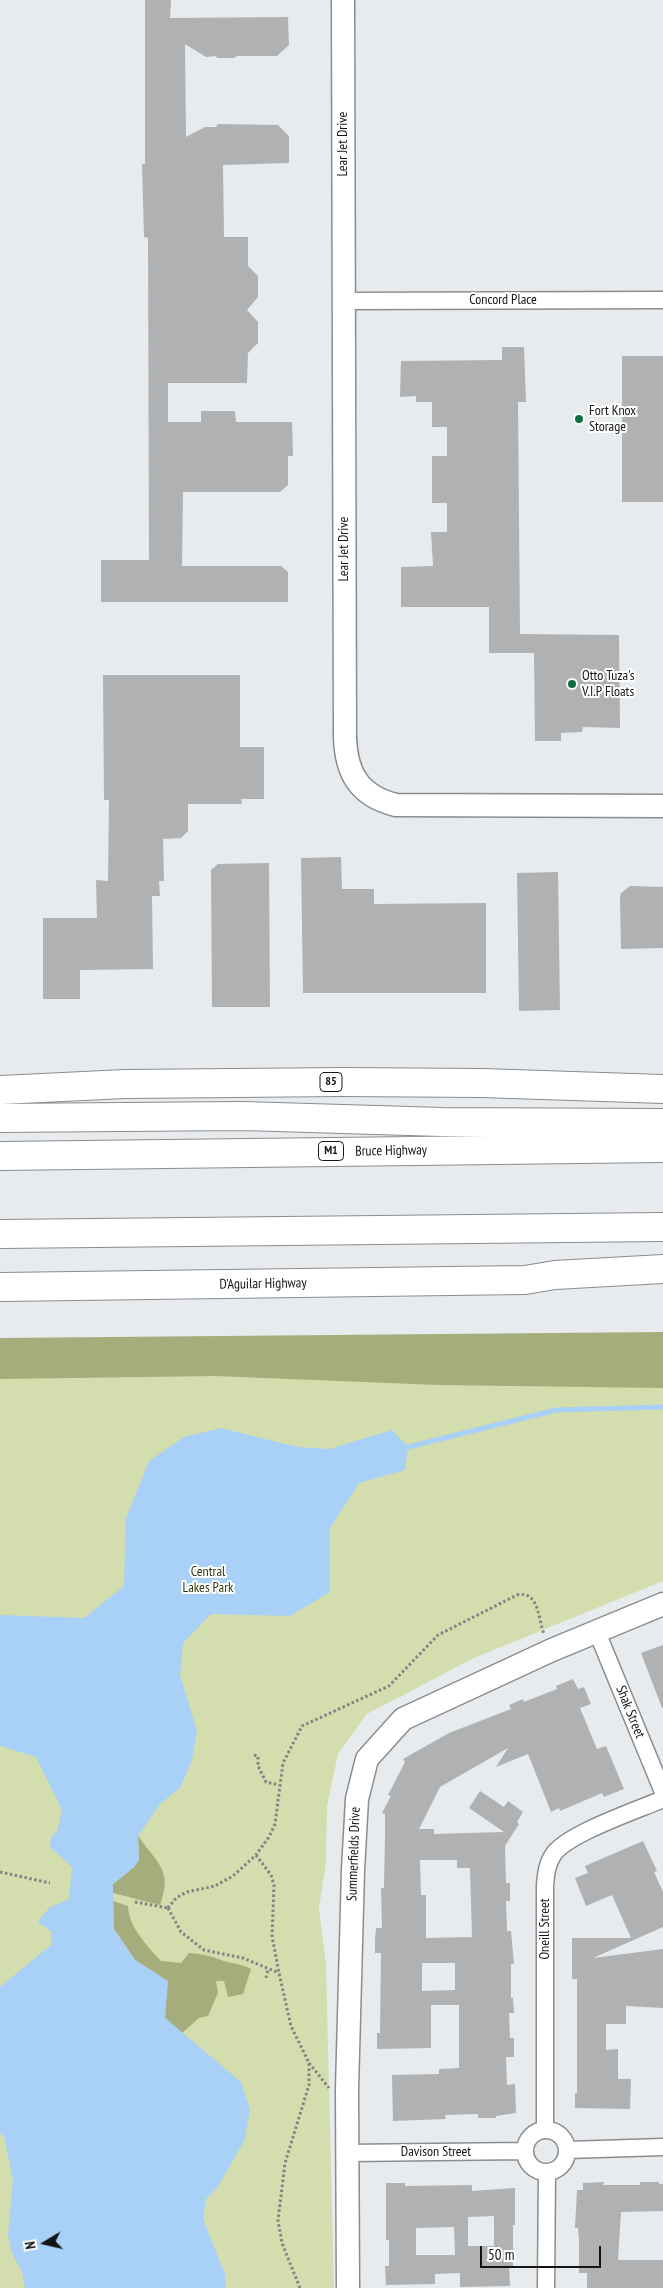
<!DOCTYPE html>
<html>
<head>
<meta charset="utf-8">
<style>
	body { margin:0 }
	#map { position:relative; width:663px; height:2288px; overflow:hidden; background:#e8ebed; font-family:"PT Sans Narrow",sans-serif }
	canvas { display:block }
	.north { position:absolute; left:20px; top:2218px; width:50px; height:50px; -webkit-text-stroke:4px #fff; paint-order:stroke; rotate:261deg; font-size:14px; font-weight:700; line-height:20px; text-align:center; color:#131415 }
	.north::after { content:''; display:block; margin:auto; width:18px; height:22px; background:#131415; clip-path:polygon(50% 0,100% 100%,50% 72%,0 100%) }
	.scale { position:absolute; left:480px; top:2246px; width:121px; height:22px; box-sizing:border-box; border:2px solid #131415; border-top:0; padding-left:6px; font-size:15px; line-height:18px; white-space:nowrap; color:#131415; -webkit-text-stroke:4px #fff; paint-order:stroke }
</style>
</head>
<body>
<div id="map">
<canvas width="663" height="2288"></canvas>
<div class="north">N</div>
<div class="scale">50 m</div>
</div>
<script>
const context = document.querySelector('canvas').getContext('2d');
context.lineJoin = 'round';
function paint(path, color) { context.fillStyle = color; context.fill(path, 'evenodd'); }
function trace(path, color, width, dash) { context.strokeStyle = color; context.lineWidth = width; context.lineCap = dash ? 'butt' : 'round'; context.setLineDash(dash || []); context.stroke(path); }
function write(font, color, halo, rows, align = 'center') {
  context.font = font + ' "PT Sans Narrow",sans-serif'; context.lineWidth = 4; context.setLineDash([]); context.textBaseline = 'middle'; context.strokeStyle = halo; context.fillStyle = color; for (const [text, x, y, turn = 0] of rows) {
    context.save(); context.translate(x, y); context.rotate((+turn || 0) * Math.PI / 180); context.textAlign = isNaN(turn) ? turn : align; if (halo) context.strokeText(text, 0, 0); context.fillText(text, 0, 0); context.restore();
  }
}
paint(new Path2D(`
	M 0,1372 L 663,1373 L 663,1581 L 474,1658 L 367,1714 L 338,1754 L 327,1806 L 326,1862 L 319,1908 L 326,1966 L 334,2288 L 0,2288 Z`), '#d4ddae');
paint(new Path2D(`
	M 663,1332 L 663,1388 L 438,1385 L 215,1376 L 0,1379 L 0,1338 Z
	M 138,1836 C 157,1863 173,1870 160,1905 L 113,1893 L 113,1884 L 134,1867 L 139,1860 Z
	M 113,1901 L 128,1906 C 128,1926 148,1947 161,1961 L 181,1963 L 189,1953 C 204,1954 210,1956 224,1961 C 234,1964 242,1964 251,1969 L 243,1994 L 228,1997 L 224,1981 L 216,1981 L 218,1993 L 208,2016 L 199,2018 L 182,2033 L 165,2018 L 167,1981 L 135,1960 L 114,1929 Z`), '#a5ad7c');
paint(new Path2D(`
	M 221,1428 L 298,1447 L 329,1449 L 392,1430 L 408,1447 L 405,1470 L 359,1483 L 330,1528 L 330,1592 L 290,1616 L 211,1614 L 183,1643 L 180,1675 L 197,1731 L 192,1760 L 180,1788 L 161,1803 L 138,1836 L 139,1860 L 134,1867 L 113,1884 L 114,1929 L 135,1960 L 168,1981 L 165,2018 L 241,2082 L 250,2110 L 244,2141 L 217,2188 L 206,2199 L 203,2219 L 225,2274 L 226,2288 L 25,2288 L 22,2272 L 12,2253 L 8,2235 L 13,2180 L 4,2137 L 0,2133 L 0,1987 L 51,1945 L 52,1932 L 38,1922 L 49,1908 L 69,1899 L 72,1867 L 50,1847 L 51,1837 L 57,1831 L 62,1810 L 36,1757 L 0,1746 L 0,1615 L 84,1618 L 124,1586 L 126,1518 L 149,1461 L 184,1437 Z`), '#a9d0f6');
trace(new Path2D(`
	M 408,1447 L 556,1410 L 663,1407`), '#a9d0f6', 5);
paint(new Path2D(`
	M 145,0 L 171,0 L 170,18 L 288,17 L 289,45 L 277,56 L 237,56 L 234,58 L 218,58 L 215,56 L 206,57 L 185,44 L 186,137 L 205,127 L 216,127 L 218,124 L 278,125 L 289,136 L 289,163 L 223,165 L 224,237 L 248,237 L 248,266 L 258,276 L 258,297 L 247,310 L 258,322 L 258,343 L 248,353 L 247,383 L 168,383 L 168,422 L 201,422 L 201,411 L 235,411 L 236,422 L 292,422 L 293,456 L 288,456 L 288,485 L 280,492 L 183,492 L 182,566 L 281,566 L 288,572 L 288,602 L 101,602 L 101,560 L 149,560 L 148,238 L 144,237 L 142,164 L 145,164 Z
	M 502,347 L 524,347 L 526,402 L 518,402 L 520,634 L 619,635 L 620,728 L 583,727 L 582,732 L 561,733 L 561,741 L 535,741 L 534,653 L 489,653 L 489,607 L 401,607 L 401,567 L 433,566 L 431,532 L 447,532 L 447,503 L 432,503 L 432,456 L 447,456 L 447,427 L 432,427 L 432,402 L 416,402 L 416,396 L 400,397 L 401,361 L 502,360 Z
	M 622,356 L 663,356 L 663,502 L 622,502 Z
	M 103,675 L 240,675 L 240,747 L 264,747 L 264,799 L 241,799 L 242,804 L 188,804 L 188,831 L 181,838 L 163,839 L 164,881 L 159,881 L 160,896 L 152,896 L 153,969 L 80,970 L 80,999 L 43,999 L 43,918 L 97,918 L 96,880 L 108,881 L 109,800 L 104,800 Z
	M 341,857 L 342,889 L 374,889 L 374,904 L 486,903 L 486,993 L 303,993 L 301,858 Z
	M 269,863 L 270,1007 L 212,1007 L 211,870 L 218,864 Z
	M 558,872 L 560,1010 L 519,1011 L 517,873 Z
	M 630,886 L 663,887 L 663,948 L 621,949 L 620,897 L 621,893 Z
	M 663,1645 L 663,1708 L 662,1708 L 641,1653 Z
	M 573,1679 L 578,1689 L 584,1687 L 591,1704 L 580,1708 L 597,1749 L 606,1746 L 624,1789 L 604,1797 L 602,1793 L 560,1811 L 559,1808 L 551,1812 L 528,1754 L 496,1767 L 508,1748 L 440,1787 L 419,1829 L 434,1829 L 434,1834 L 504,1832 L 469,1808 L 480,1791 L 504,1807 L 508,1801 L 523,1812 L 517,1822 L 519,1824 L 505,1846 L 506,1883 L 510,1883 L 510,1901 L 506,1901 L 507,1931 L 511,1931 L 514,1964 L 511,1964 L 511,1998 L 513,1998 L 514,2013 L 509,2013 L 510,2038 L 514,2038 L 514,2057 L 506,2057 L 507,2085 L 515,2084 L 516,2113 L 496,2116 L 496,2118 L 478,2118 L 478,2114 L 445,2115 L 446,2119 L 393,2121 L 392,2075 L 439,2074 L 439,2069 L 459,2068 L 459,2005 L 431,2005 L 431,2048 L 377,2049 L 377,2033 L 380,2033 L 381,1953 L 375,1953 L 375,1938 L 376,1928 L 382,1928 L 381,1888 L 384,1888 L 385,1838 L 385,1814 L 382,1813 L 391,1796 L 388,1795 L 405,1762 L 403,1759 L 449,1733 L 511,1709 L 509,1705 L 523,1699 L 524,1702 L 557,1689 L 556,1686 ZM 420,1860 L 457,1860 L 457,1868 L 470,1868 L 472,1937 L 426,1938 L 426,1895 L 421,1895 ZM 422,1963 L 455,1963 L 455,1990 L 422,1991 Z
	M 643,1841 L 657,1871 L 654,1872 L 663,1892 L 663,1927 L 593,1958 L 663,1949 L 663,2008 L 626,2006 L 626,2024 L 606,2024 L 606,2050 L 618,2049 L 618,2079 L 631,2079 L 630,2109 L 575,2108 L 575,2093 L 577,2093 L 577,1979 L 572,1979 L 572,1938 L 631,1938 L 612,1895 L 586,1906 L 575,1878 L 588,1873 L 585,1866 Z
	M 604,2182 L 603,2185 L 640,2185 L 640,2182 L 659,2182 L 659,2184 L 663,2184 L 663,2211 L 621,2212 L 618,2260 L 663,2260 L 663,2288 L 587,2288 L 587,2273 L 579,2273 L 579,2241 L 578,2228 L 575,2228 L 577,2190 L 583,2190 L 583,2183 Z
	M 386,2183 L 405,2183 L 405,2186 L 472,2185 L 472,2191 L 515,2188 L 515,2225 L 513,2225 L 513,2266 L 509,2266 L 510,2286 L 460,2287 L 460,2273 L 435,2274 L 435,2284 L 386,2285 L 385,2266 L 389,2266 L 389,2240 L 386,2240 ZM 494,2216 L 494,2246 L 468,2246 L 468,2217 ZM 454,2227 L 455,2255 L 416,2255 L 416,2228 Z`), '#afb1b3');
const street = new Path2D(`
	M 344,301 L 663,300
	M 597,1632 L 663,1792
	M 545,2129 L 545,1885 C 546,1874 547,1864 553,1855 C 566,1834 638,1810 663,1799
	M525 2151a21 21 0 1 1 42 0a21 21 0 1 1-42 0Z
	M 567,2150 L 663,2147
	M 348,2153 L 524,2151
	M 546,2288 L 547,2172`);
const secondary = new Path2D(`
	M 343,0 L 345,737 C 346,773 359,796 396,805 L 663,806
	M 348,2288 L 347,2089 L 353,1870 L 357,1799 L 367,1759 L 403,1719 L 552,1650 L 663,1604`);
const highway = new Path2D(`
	M 0,1090 L 125,1084 L 343,1082 L 482,1083 L 663,1089
	M 0,1118 L 243,1116 L 442,1122 L 663,1123
	M 0,1156 L 663,1148
	M 0,1234 L 663,1227
	M 0,1287 L 525,1280 L 555,1275 L 663,1269`);
trace(street, '#8a8c8f', 19);
trace(secondary, '#8a8c8f', 25);
trace(highway, '#8a8c8f', 30);
trace(new Path2D(`
	M 254,1755 L 258,1756 L 258,1766 L 266,1782 L 279,1785
	M 256,1855 L 271,1875 L 274,1885 L 272,1936 L 279,1973 L 291,2026 L 309,2063 L 309,2085 L 285,2163 L 278,2221 L 282,2243 L 300,2288
	M 0,1872 L 50,1883
	M 135,1902 L 168,1908
	M 168,1908 L 176,1898 L 187,1892 L 215,1886 L 233,1876 L 256,1855 L 269,1837 L 275,1824 L 283,1763 L 302,1726 L 389,1686 L 438,1635 L 517,1595 C 539,1590 538,1619 544,1634
	M 168,1908 L 181,1932 L 204,1950 L 243,1958 L 279,1973
	M 266,1978 L 268,1969
	M 309,2063 L 329,2088`), '#818385', 3, [2.5, 2.5]);
trace(street, '#fff', 16);
trace(secondary, '#fff', 22);
trace(highway, '#fff', 28);
for (const [x, y, r, color] of [
	[579,419,5,"#0d6c40"],
	[572,684,5,"#0d6c40"]
]) { const dot = new Path2D(); dot.arc(x, y, r, 0, 2 * Math.PI); context.fillStyle = color; context.fill(dot); trace(dot, '#fff', 2); }
for (const [x, y, w] of [
	[331,1082,22],
	[331,1151,25]
]) { const box = new Path2D(); box.roundRect(x - w / 2, y - 9.5, w, 19, 4); context.fillStyle = '#fff'; context.fill(box); trace(box, '#131415', 1); }
write('bold 12px', '#131415', null, [
	["85",331,1082],
	["M1",331,1151]
]);
write('14px', '#131415', '#fff', [
	["Lear Jet Drive",343,144,-90],
	["Concord Place",503,300],
	["Lear Jet Drive",344,549,-90],
	["Bruce Highway",391,1151,-1],
	["D'Aguilar Highway",263,1284,-1],
	["Shak Street",630,1712,68],
	["Summerfields Drive",354,1854,-88],
	["Oneill Street",545,1929,-90],
	["Davison Street",436,2152]
]);
write('14px', '#131415', '#fff', [
	["Fort Knox",589,411],
	["Storage",589,427],
	["Otto Tuza's",582,676],
	["V.I.P Floats",582,692]
], 'left');
write('14px', '#333811', '#fff', [
	["Central",208,1572],
	["Lakes Park",208,1588]
]);
</script>
</body>
</html>
